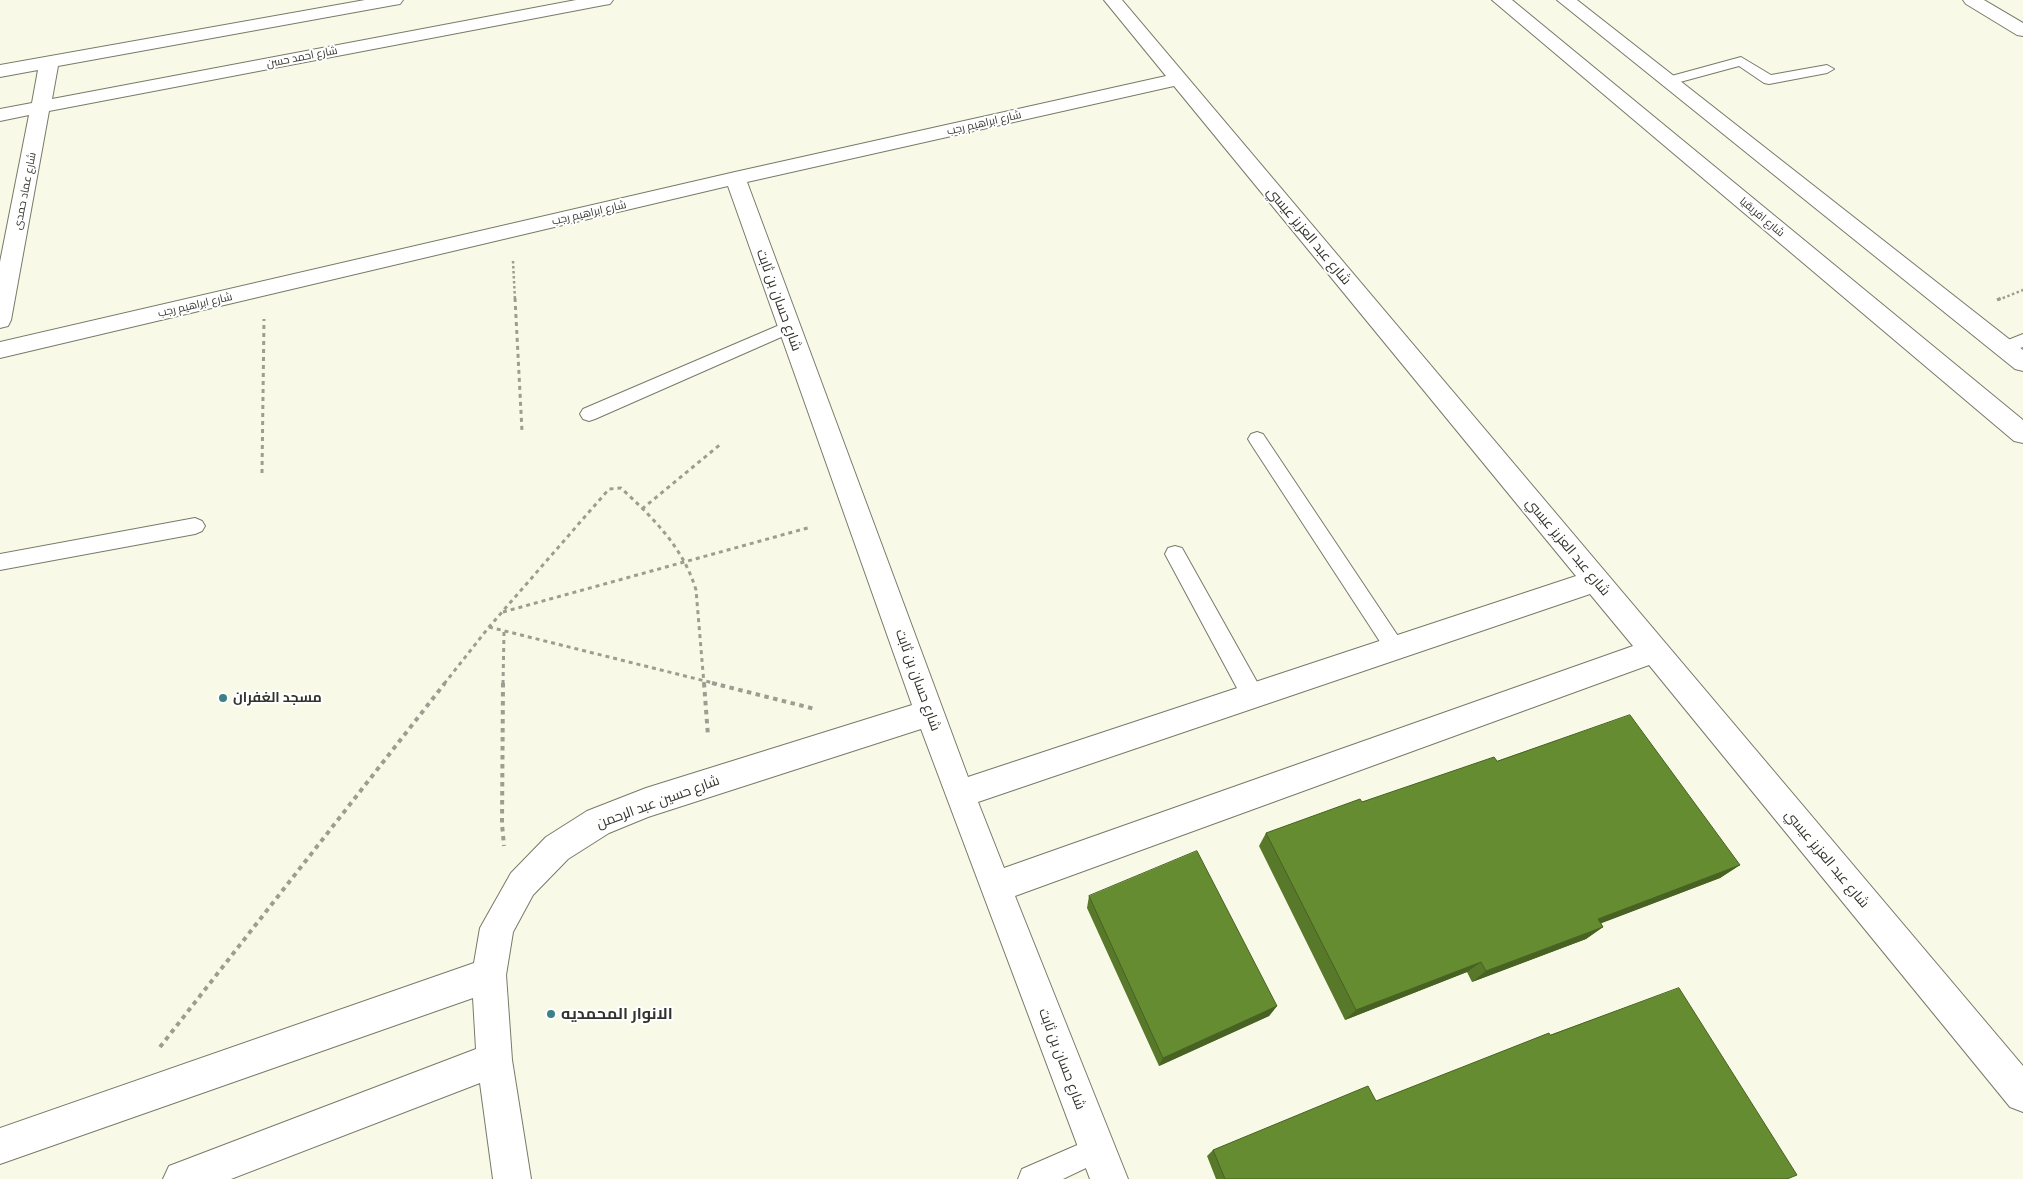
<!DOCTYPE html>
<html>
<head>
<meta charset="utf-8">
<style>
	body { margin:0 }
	canvas { display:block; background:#f8fae7 }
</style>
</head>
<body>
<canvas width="2023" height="1179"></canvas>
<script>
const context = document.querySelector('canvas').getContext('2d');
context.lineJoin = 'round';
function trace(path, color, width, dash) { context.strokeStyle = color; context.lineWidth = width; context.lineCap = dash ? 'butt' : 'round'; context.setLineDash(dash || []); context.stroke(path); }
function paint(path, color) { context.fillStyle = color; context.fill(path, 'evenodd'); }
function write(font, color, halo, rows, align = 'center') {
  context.font = font + ' "Public Sans",Cairo,sans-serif'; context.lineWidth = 4; context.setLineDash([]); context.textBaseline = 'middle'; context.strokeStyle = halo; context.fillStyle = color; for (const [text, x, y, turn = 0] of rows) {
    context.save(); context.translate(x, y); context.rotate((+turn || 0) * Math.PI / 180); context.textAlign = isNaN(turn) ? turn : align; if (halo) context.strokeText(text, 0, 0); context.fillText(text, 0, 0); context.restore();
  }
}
const service = new Path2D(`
	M 1741,57 L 1771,75 L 1827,65 L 1834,69 L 1827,73 L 1769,84 L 1764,83 L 1739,66 L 1669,85 L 1662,81 L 1664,78 Z
	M 789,321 L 795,323 L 797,327 L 795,331 L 595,419 L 589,421 L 583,419 L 580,414 L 583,409 Z
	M 2023,334 L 2023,347 L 2004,354 L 1998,352 L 1995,348 L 1998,344 Z
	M 1257,432 L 1263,434 L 1402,642 L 1405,648 L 1402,654 L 1395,657 L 1388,654 L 1251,444 L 1248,439 L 1251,434 Z
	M 195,518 L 202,521 L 205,526 L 202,531 L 195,534 L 0,570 L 0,554 Z
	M 1175,546 L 1182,548 L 1261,689 L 1264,696 L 1261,703 L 1253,705 L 1245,703 L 1165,554 L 1168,548 Z
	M 1098,1136 L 1107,1140 L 1111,1149 L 1107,1158 L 1063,1179 L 1018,1179 L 1022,1169 Z`);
const minor = new Path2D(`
	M 1104,0 L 1122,0 L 2023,1066 L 2023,1112 L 2010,1107 L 1649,665 L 1015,896 L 1128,1179 L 1090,1179 L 921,729 L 648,817 L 609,833 L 568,859 L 533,895 L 513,932 L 506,975 L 512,1060 L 531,1179 L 493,1179 L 480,1083 L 231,1179 L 163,1179 L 169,1166 L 476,1049 L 473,998 L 0,1164 L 0,1128 L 474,963 L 480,928 L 511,873 L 546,837 L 587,811 L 646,788 L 912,705 L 728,186 L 0,358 L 0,342 L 735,172 L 1166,76 ZM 1174,86 L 1576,576 L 968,777 L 747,182 ZM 1590,594 L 1633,646 L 1004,868 L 978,802 Z
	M 1963,0 L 1984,0 L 2023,23 L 2023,36 L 2017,35 L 1966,4 Z`);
const tertiary = new Path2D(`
	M 365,0 L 403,0 L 400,4 L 394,5 L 58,66 L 52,99 L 576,0 L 613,0 L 610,4 L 604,5 L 49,111 L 11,320 L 8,326 L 0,328 L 0,262 L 29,115 L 0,121 L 0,109 L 32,103 L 38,70 L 0,77 L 0,65 Z`);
const primary = new Path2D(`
	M 1492,0 L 1512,0 L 2023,420 L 2023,443 L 2014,441 Z
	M 1557,0 L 1577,0 L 2023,350 L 2023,371 L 2015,369 Z`);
trace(service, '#797a69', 2);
trace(minor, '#797a69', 2);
trace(tertiary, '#797a69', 2);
trace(primary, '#797a69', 2);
trace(new Path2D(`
	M 513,261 L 515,300
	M 1998,300 L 2023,290`), '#9d9e91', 2.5, [2.5, 2.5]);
trace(new Path2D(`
	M 515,298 L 522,431
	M 1997,300 L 2001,298
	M 262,473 L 264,319
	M 642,509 L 722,443
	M 503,612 L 811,527
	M 489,627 L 717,684
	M 444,684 L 489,627 L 609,489 L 621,488 C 653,518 683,547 696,590 L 704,684
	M 503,684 L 504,632`), '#9d9e91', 3, [4, 4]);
trace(new Path2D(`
	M 503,683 L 502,824 L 504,846
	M 704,683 L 708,736
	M 712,683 L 815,709
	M 160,1047 L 445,683`), '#9d9e91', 4, [4.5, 4.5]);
paint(service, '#fff');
paint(minor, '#fff');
paint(tertiary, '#fff');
paint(primary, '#fff');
paint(new Path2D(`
	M 1497,761 L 1740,865 L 1720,878 L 1601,923 L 1603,927 L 1586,939 L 1472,982 L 1467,972 L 1345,1020 L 1259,846 L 1266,833 L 1362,802 Z
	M 1089,896 L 1277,1006 L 1269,1016 L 1159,1066 L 1087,908 Z
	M 1550,1035 L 1787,1179 L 1216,1179 L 1207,1156 L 1213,1150 L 1376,1101 Z`), '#58782a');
paint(new Path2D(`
	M 1740,865 L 1720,878 L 1581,931 L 1598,919 Z
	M 1603,927 L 1586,939 L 1472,982 L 1486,971 Z
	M 1481,962 L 1467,972 L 1345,1020 L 1356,1010 Z
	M 1277,1006 L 1269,1016 L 1159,1066 L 1163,1058 Z`), '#476222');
const building = new Path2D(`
	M 1630,715 L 1740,865 L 1598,919 L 1603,927 L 1486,971 L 1481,962 L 1356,1010 L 1266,833 L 1360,799 L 1362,802 L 1494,757 L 1497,761 Z
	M 1197,851 L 1277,1006 L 1163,1058 L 1089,896 Z
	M 1679,988 L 1797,1175 L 1787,1179 L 1225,1179 L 1213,1150 L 1368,1086 L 1376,1101 L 1549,1033 L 1550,1035 Z`);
paint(building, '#668c31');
trace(building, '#476222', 1);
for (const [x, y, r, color] of [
	[223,698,5,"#3a8288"],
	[551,1014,5,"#3a8288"]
]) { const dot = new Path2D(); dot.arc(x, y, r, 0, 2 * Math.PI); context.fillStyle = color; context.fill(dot); trace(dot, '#fff', 2); }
write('11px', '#32332c', '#fff', [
	["شارع احمد حسن",302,57,-11],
	["شارع ابراهيم رجب",984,123,-13],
	["شارع عماد حمدى",25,191,-79],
	["شارع ابراهيم رجب",589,213,-13],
	["شارع افريقيا",1762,217,40],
	["شارع ابراهيم رجب",195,305,-13]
]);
write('14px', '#32332c', '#fff', [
	["شارع عبد العزيز عيسي",1309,236,50],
	["شارع حسان بن ثابت",779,300,70],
	["شارع عبد العزيز عيسي",1568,547,50],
	["شارع حسان بن ثابت",918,680,70],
	["شارع حسين عبد الرحمن",658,802,-20],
	["شارع عبد العزيز عيسي",1827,859,50],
	["شارع حسان بن ثابت",1062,1059,69]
]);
write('bold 14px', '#32332c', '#fff', [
	["مسجد الغفران",233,698]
], 'left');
write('bold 16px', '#32332c', '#fff', [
	["الانوار المحمديه",561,1014]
], 'left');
</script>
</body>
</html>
